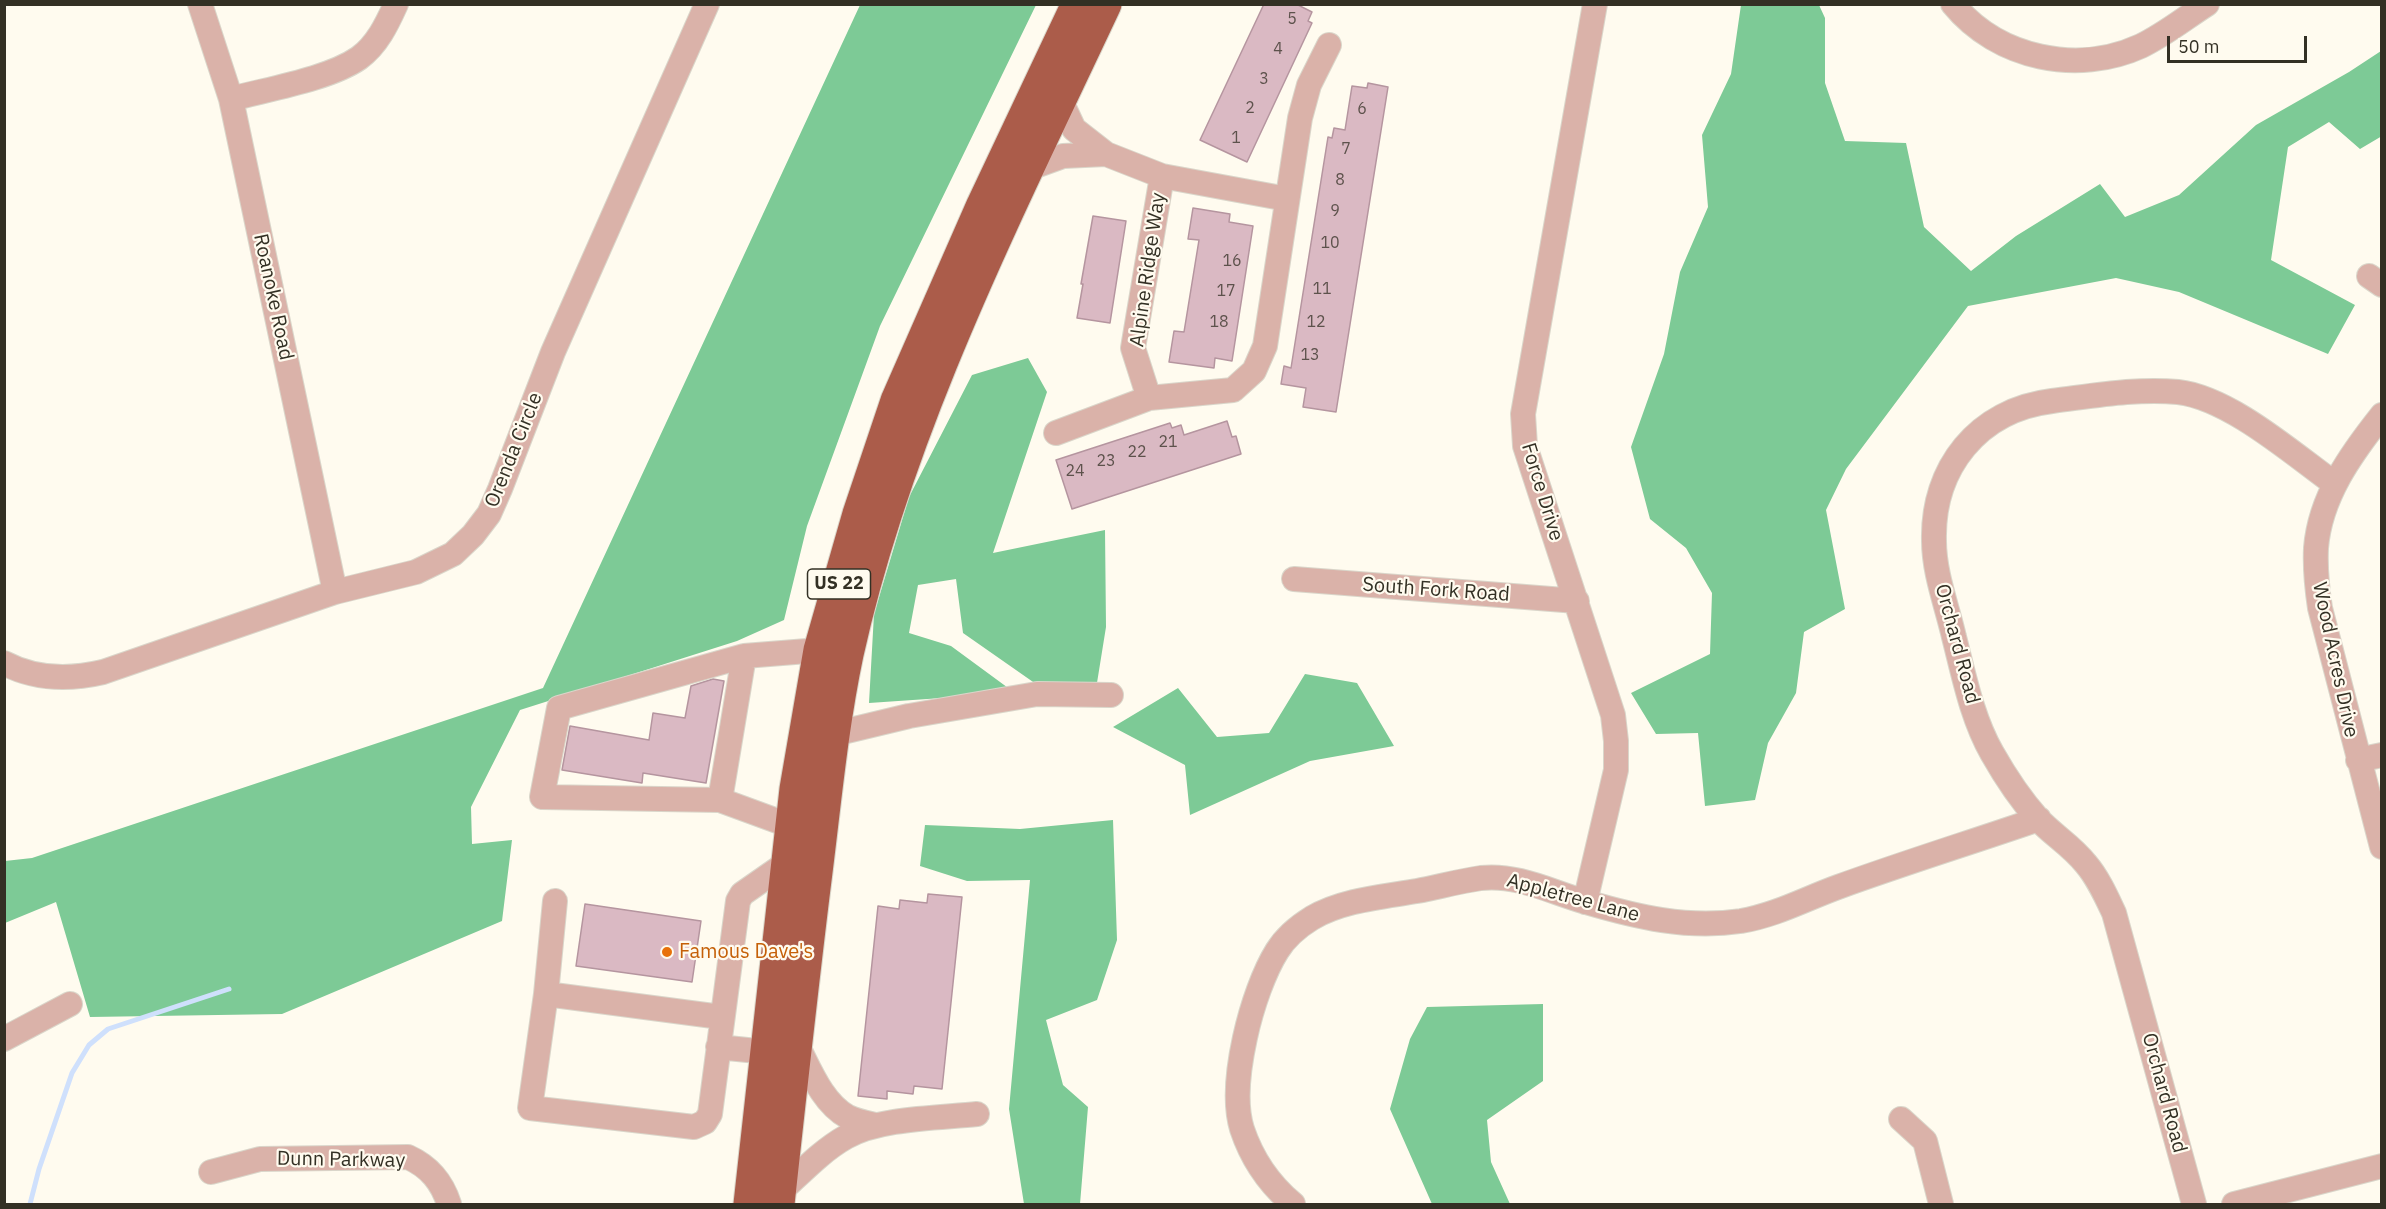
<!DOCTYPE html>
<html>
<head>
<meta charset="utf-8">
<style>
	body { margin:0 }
	#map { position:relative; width:2386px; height:1209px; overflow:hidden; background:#fffbef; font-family:"IBM Plex Sans",sans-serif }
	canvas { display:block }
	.frame { position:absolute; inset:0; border:6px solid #333024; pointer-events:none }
	.scale { position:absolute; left:2167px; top:36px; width:140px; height:27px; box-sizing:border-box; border:3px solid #333024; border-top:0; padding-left:8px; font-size:18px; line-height:21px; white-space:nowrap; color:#333024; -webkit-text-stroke:4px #fffbef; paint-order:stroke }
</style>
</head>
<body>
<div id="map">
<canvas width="2386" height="1209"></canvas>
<div class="frame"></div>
<div class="scale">50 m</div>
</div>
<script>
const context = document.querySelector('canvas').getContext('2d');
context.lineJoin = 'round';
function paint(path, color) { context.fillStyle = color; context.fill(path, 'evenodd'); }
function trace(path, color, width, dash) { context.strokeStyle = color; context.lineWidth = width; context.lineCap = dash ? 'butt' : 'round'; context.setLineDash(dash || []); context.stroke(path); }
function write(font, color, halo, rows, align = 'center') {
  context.font = font + ' "IBM Plex Sans",sans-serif'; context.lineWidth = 4.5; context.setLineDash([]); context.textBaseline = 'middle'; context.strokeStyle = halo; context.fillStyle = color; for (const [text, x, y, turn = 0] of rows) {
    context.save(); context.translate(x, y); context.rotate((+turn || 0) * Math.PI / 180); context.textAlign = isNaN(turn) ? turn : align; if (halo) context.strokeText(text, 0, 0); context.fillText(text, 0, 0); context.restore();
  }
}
paint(new Path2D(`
	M 860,5 L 1036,5 L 880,326 L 807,526 L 784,620 L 737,641 L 520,710 L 471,807 L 472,844 L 512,840 L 502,921 L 282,1014 L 90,1017 L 56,902 L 5,923 L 5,861 L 32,858 L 543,688 Z
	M 1741,5 L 1819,5 L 1825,18 L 1825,83 L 1845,141 L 1906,143 L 1924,227 L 1971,271 L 2016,236 L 2100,184 L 2125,217 L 2179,195 L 2256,125 L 2349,72 L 2381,51 L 2382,136 L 2360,149 L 2329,122 L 2288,147 L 2271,260 L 2355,305 L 2328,354 L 2179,292 L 2116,278 L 1968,306 L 1846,469 L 1826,510 L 1845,609 L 1804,632 L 1796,693 L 1768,743 L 1755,800 L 1705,806 L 1698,733 L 1656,734 L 1631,693 L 1710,654 L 1712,593 L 1686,548 L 1650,519 L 1631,447 L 1664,354 L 1680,272 L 1708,207 L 1702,135 L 1731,74 Z
	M 1028,358 L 1047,392 L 993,553 L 1105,530 L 1106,627 L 1096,689 L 1046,691 L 963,633 L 956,579 L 918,585 L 909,633 L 951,646 L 1015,693 L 869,703 L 874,614 L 909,497 L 972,375 Z
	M 1305,674 L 1357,683 L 1394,746 L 1310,761 L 1190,815 L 1185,765 L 1113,727 L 1178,688 L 1217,737 L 1269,733 Z
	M 1113,820 L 1117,940 L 1097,1000 L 1046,1020 L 1063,1085 L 1088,1107 L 1080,1204 L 1024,1204 L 1009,1109 L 1030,880 L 967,881 L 920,866 L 925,825 L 1020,829 Z
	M 1543,1004 L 1543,1081 L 1487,1120 L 1491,1162 L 1510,1204 L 1432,1204 L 1390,1109 L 1410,1039 L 1427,1007 Z`), '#7dca96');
trace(new Path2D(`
	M 30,1204 L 39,1169 L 72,1073 L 89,1045 L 108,1029 L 229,989`), '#cfe0fc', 5);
const building = new Path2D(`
	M 1264,4 L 1296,4 L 1312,12 L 1308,21 L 1312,23 L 1247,162 L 1200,140 Z
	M 1368,83 L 1388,87 L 1336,412 L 1303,407 L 1306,388 L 1281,384 L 1284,366 L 1291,368 L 1328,137 L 1332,138 L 1334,128 L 1345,130 L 1352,86 L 1367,88 Z
	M 1193,208 L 1230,214 L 1229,222 L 1253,226 L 1232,361 L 1215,358 L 1214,368 L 1169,362 L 1174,331 L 1184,332 L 1199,240 L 1188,239 Z
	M 1093,216 L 1126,221 L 1110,323 L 1077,318 L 1083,284 L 1081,284 Z
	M 1227,421 L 1232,437 L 1236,436 L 1241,454 L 1072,509 L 1056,460 L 1170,423 L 1172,428 L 1181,425 L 1184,435 Z
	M 713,679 L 724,681 L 706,783 L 643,773 L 642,783 L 562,770 L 570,726 L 649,740 L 653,713 L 685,718 L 691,686 Z
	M 928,894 L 962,897 L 942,1089 L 914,1086 L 913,1094 L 887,1091 L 887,1099 L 858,1096 L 878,906 L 899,909 L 900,900 L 927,903 Z
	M 585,904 L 701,921 L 692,982 L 576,966 Z`);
paint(building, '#dab9c3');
trace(building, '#b5959f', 1.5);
const minor = new Path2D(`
	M 200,4 L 231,99 L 335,592
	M 1953,4 C 1998,59 2078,75 2141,46 C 2164,35 2185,18 2207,4
	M 231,99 C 268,89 329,79 359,58 C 377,45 387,24 396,4
	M 1060,99 L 1074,129 L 1106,154 L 1162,176 L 1287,199
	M 1027,169 L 1063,156 L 1106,154
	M 2369,276 L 2382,285
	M 1149,398 L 1133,348 L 1162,176
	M 2382,415 C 2351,454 2320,497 2316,548 C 2315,568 2317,588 2320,608 L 2382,847
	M 1056,433 L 1149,398 L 1233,390 L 1254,371 L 1265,346 L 1300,118 L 1309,85 L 1329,45
	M 1294,579 L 1577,601
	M 744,656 L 559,708 L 542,797 L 720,800 L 791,826
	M 4,663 C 36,680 69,680 103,672 L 335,592 L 416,572 L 453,554 L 473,535 L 489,514 L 500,489 L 553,352 L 707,4
	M 834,734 L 909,716 L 1037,694 L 1111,695
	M 2358,760 L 2382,755
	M 720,800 L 744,656 L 820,650
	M 555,901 L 546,994 L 530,1108 L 694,1127 L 705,1122 L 710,1114 L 738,901 L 742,894 L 788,862
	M 1585,902 L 1616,770 L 1616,741 L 1613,715 L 1525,446 L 1523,414 L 1595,4
	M 546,994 L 721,1017
	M 4,1039 L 70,1004
	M 795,1041 C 809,1067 821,1102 848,1117 C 856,1121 866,1123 875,1125
	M 718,1047 L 767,1052
	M 1901,1119 L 1925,1141 L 1941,1204
	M 211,1172 L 260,1159 L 408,1157 C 430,1167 442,1182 449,1204
	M 779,1193 C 800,1174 821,1151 846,1137 C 879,1118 938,1118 977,1114
	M 1293,1204 C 1269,1184 1252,1159 1242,1129 C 1228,1084 1252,991 1277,951 C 1285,938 1299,926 1312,918 C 1343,900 1382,897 1417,891 C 1438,887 1460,881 1481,878 C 1518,874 1551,892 1586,902 C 1637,917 1687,929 1741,921 C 1776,915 1805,899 1838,887 C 1904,863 1972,842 2039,819
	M 2194,1204 L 2114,913 C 2106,896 2098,878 2086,864 C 2072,846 2053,835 2038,819 C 2021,800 2005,776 1992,753 C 1972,718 1964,676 1954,637 C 1947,606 1934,573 1934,541 C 1932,468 1978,410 2052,401 C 2093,396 2136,388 2178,392 C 2230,398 2293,454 2335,484
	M 2234,1204 L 2382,1166`);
const highway = new Path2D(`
	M 750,1204 L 796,789 L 820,650 L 859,514 L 897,401 L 983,205 L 1078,4
	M 778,1204 C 790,1094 802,983 816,872 C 825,800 832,725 847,654 C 898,425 1006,215 1105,4`);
trace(minor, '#dad6ca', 26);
trace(highway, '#dad6ca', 35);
trace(minor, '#dab2a9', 24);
trace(highway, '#ab5c4a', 33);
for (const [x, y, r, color] of [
	[667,952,6,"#e8710a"]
]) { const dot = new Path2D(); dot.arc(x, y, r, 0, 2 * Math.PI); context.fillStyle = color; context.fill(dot); trace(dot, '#fffbef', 2); }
write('16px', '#5d524c', null, [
	["5",1292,19],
	["4",1278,49],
	["3",1264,79],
	["2",1250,108],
	["6",1362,109],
	["1",1236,138],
	["7",1346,149],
	["8",1340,180],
	["9",1335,211],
	["10",1330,243],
	["16",1232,261],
	["11",1322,289],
	["17",1226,291],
	["18",1219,322],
	["12",1316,322],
	["13",1310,355],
	["21",1168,442],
	["22",1137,452],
	["23",1106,461],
	["24",1075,471]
]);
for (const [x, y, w] of [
	[839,584,63]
]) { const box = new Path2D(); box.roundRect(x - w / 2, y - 15, w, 30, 4.5); context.fillStyle = '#fffbef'; context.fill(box); trace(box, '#333024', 1.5); }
write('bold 18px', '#333024', null, [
	["US 22",839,584]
]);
write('20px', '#333024', '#fffbef', [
	["Alpine Ridge Way",1148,270,-82],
	["Roanoke Road",273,297,78],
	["Orenda Circle",514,450,-68],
	["Force Drive",1542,492,73],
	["South Fork Road",1436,590,4],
	["Orchard Road",1957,644,75],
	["Wood Acres Drive",2335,660,78],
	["Appletree Lane",1573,898,15],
	["Orchard Road",2164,1093,75],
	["Dunn Parkway",341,1160,1]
]);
write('20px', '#c56008', '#fffbef', [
	["Famous Dave's",679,952]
], 'left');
</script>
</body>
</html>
